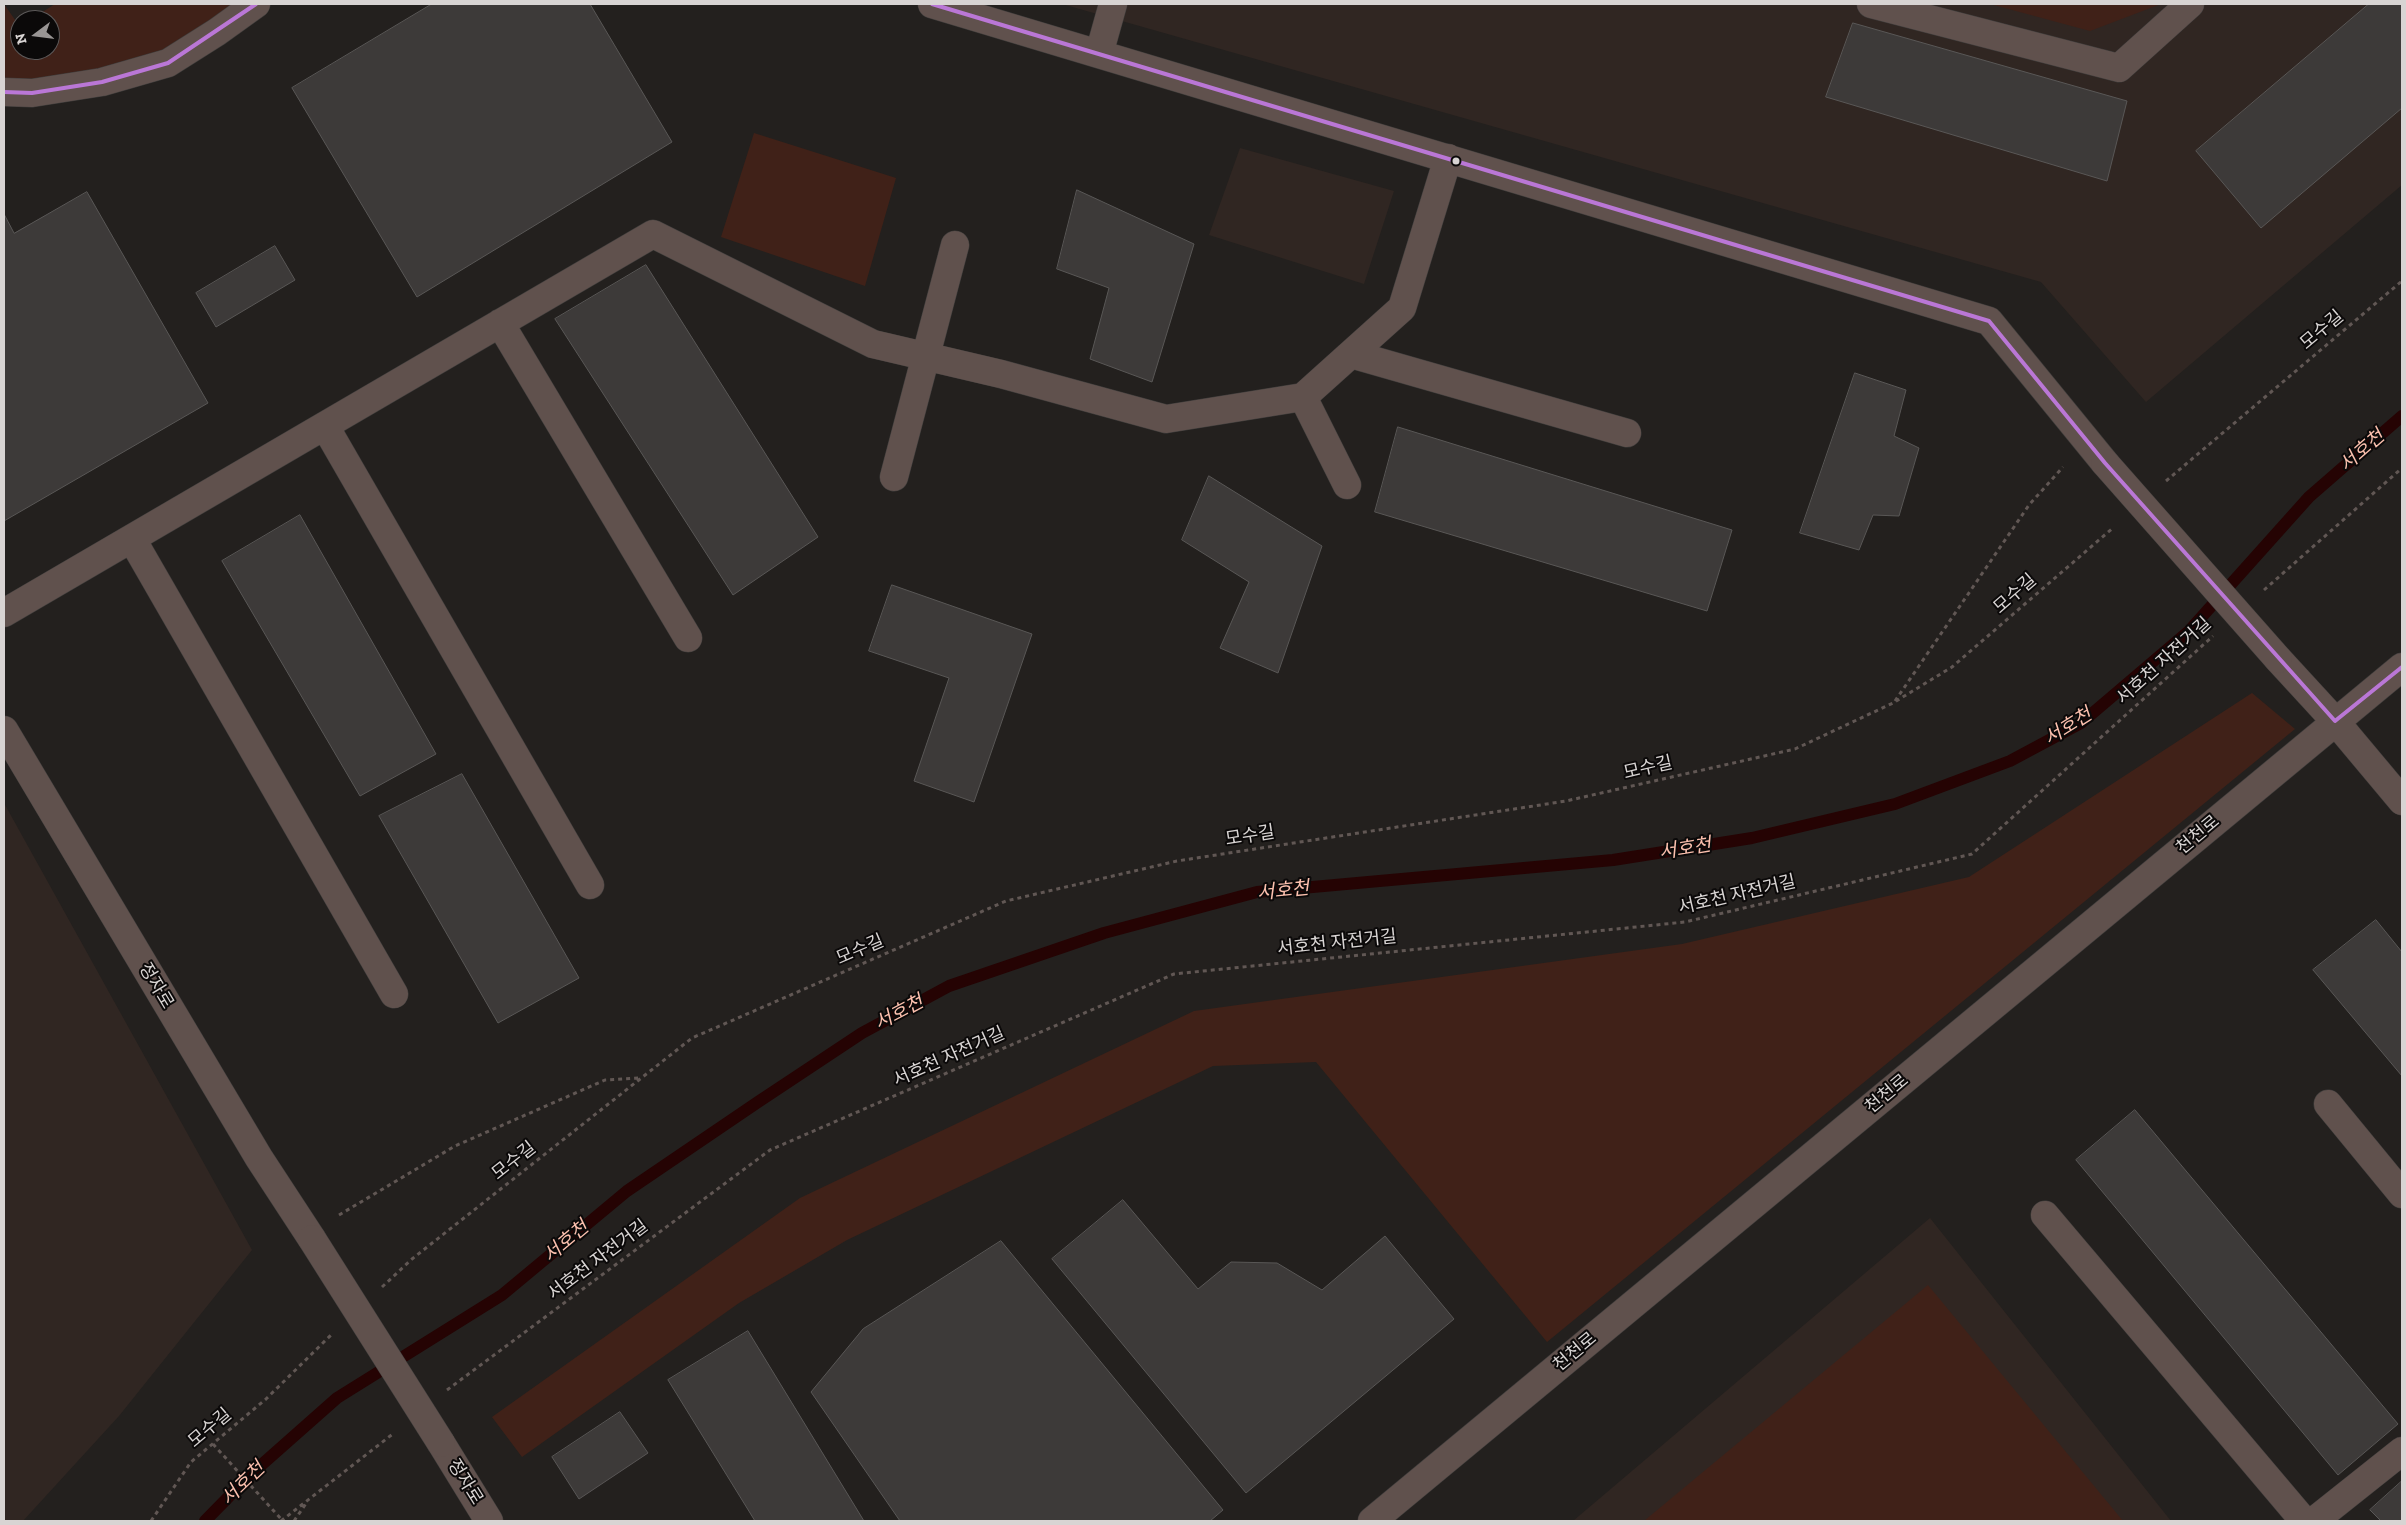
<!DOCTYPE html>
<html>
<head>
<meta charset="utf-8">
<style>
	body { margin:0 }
	#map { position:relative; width:2406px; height:1525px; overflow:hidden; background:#23201e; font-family:"Zilla Slab",serif }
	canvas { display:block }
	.frame { position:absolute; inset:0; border:5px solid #d8d4d3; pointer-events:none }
	.north { position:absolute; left:10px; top:10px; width:50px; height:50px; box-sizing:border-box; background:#0b0909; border:1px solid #5d5a5a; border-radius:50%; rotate:255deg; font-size:14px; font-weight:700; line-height:20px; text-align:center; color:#d8d4d3 }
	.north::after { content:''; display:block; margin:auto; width:18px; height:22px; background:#999594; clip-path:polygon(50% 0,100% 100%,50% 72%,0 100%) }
</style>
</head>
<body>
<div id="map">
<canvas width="2406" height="1525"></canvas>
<div class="frame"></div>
<div class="north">N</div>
</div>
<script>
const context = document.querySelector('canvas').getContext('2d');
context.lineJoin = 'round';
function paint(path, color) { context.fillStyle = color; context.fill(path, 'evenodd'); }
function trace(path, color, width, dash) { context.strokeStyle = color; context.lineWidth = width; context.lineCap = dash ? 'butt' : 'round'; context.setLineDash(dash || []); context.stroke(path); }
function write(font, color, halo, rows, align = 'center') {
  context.font = font + ' "Zilla Slab","Noto Sans KR",serif'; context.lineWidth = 4; context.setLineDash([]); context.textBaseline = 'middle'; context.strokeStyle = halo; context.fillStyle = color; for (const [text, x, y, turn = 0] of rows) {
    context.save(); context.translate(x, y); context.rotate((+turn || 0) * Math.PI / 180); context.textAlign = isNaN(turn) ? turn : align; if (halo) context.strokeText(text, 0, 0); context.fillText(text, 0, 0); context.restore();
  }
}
paint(new Path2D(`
	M 1062,4 L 2402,4 L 2402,185 L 2146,402 L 2041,282 Z
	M 1240,148 L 1394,191 L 1364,284 L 1209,235 Z
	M 4,803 L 252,1250 L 119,1416 L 23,1521 L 4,1521 Z
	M 1930,1218 L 2171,1521 L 1573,1521 Z`), '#302622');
paint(new Path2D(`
	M 4,4 L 20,27 L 20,50 L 50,50 L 50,20 L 30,20 L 55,4 L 240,4 L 165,54 L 95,74 L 4,84 Z
	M 1990,4 L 2161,4 L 2090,31 Z
	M 754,133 L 896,178 L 865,286 L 721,237 Z
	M 2252,693 L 2295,729 L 1547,1342 L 1316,1062 L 1213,1066 L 847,1240 L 739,1303 L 522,1457 L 492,1417 L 800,1198 L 1194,1011 L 1682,944 L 1969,877 Z
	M 1928,1285 L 2123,1521 L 1644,1521 Z`), '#402118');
trace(new Path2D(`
	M 205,1521 L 250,1475 L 337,1398 L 502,1295 L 627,1191 L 758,1102 L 862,1033 L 949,986 L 1104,933 L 1257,892 L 1613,860 L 1752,838 L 1895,804 L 2010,761 L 2081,723 L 2189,631 L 2309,497 L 2402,416`), '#250303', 12);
const building = new Path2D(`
	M 432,4 L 590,4 L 672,142 L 417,297 L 292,88 Z
	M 2369,4 L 2402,4 L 2402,108 L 2261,228 L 2196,151 Z
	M 1853,23 L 2127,101 L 2107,181 L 1826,97 Z
	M 1077,190 L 1194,244 L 1152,382 L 1090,359 L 1109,288 L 1057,269 Z
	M 87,192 L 208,403 L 4,521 L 4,214 L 14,233 Z
	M 275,246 L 295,280 L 216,327 L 196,293 Z
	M 646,265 L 818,537 L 733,595 L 555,319 Z
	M 1855,373 L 1906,390 L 1894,436 L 1919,448 L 1899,516 L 1873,515 L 1859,550 L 1800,533 Z
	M 1398,427 L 1732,530 L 1707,611 L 1375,512 Z
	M 1209,476 L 1322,546 L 1278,673 L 1220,648 L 1249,582 L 1182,540 Z
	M 300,515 L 436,754 L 360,796 L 222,561 Z
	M 892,585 L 1032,634 L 974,802 L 914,781 L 949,678 L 869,651 Z
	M 462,774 L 579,978 L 498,1023 L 379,816 Z
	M 2376,920 L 2402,952 L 2402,1076 L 2313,970 Z
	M 2135,1110 L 2398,1424 L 2338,1475 L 2076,1160 Z
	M 1123,1200 L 1198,1289 L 1231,1262 L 1277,1263 L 1322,1290 L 1385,1236 L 1454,1319 L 1246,1493 L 1052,1259 Z
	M 1001,1241 L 1223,1510 L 1210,1521 L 900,1521 L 811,1392 L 863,1329 Z
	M 748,1331 L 864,1521 L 755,1521 L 668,1380 Z
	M 620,1412 L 648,1453 L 579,1499 L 552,1457 Z
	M 2402,1481 L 2402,1521 L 2381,1521 L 2370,1510 Z`);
paint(building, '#3d3a39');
trace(building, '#595756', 1);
const minor = new Path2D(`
	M 932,4 L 1989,321 L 2105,463
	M 1871,4 L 2119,68 L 2190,4
	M 1099,54 L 1113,4
	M 4,92 L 32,93 L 102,82 L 168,63 L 217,32 L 256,4
	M 500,323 L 688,638
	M 1351,354 L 1627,433
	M 1303,397 L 1347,485
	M 325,426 L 590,885
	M 894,477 L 955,245
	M 132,539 L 394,994
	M 4,613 L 653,234 L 873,344 L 1001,374 L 1166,419 L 1303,397 L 1402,308 L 1448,158
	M 2278,659 L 2335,721 L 2402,801
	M 4,730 L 259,1158 L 312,1239
	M 2328,1104 L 2402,1194
	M 2045,1215 L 2304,1521
	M 441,1443 L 489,1521
	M 1372,1521 L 2402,667
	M 2314,1521 L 2402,1451`);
trace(minor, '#3f3d3c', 29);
trace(new Path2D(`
	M 2166,481 L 2402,281
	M 2264,590 L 2402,468
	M 1895,701 L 2029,505 L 2063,467
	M 339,1215 L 455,1146 L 605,1080 L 640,1078
	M 382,1287 L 412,1259 L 692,1038 L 1006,901 L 1177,861 L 1566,801 L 1795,749 L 1893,703 L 1952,667 L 2114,527
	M 447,1390 L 770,1150 L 1174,974 L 1685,922 L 1972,854 L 2213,636
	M 213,1444 L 282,1520
	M 151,1521 L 191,1462 L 266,1399 L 332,1334
	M 281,1521 L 394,1433
	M 294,1521 L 307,1502`), '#615754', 3, [4, 4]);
trace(minor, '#60514d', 28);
const minorBridge = new Path2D(`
	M 2105,463 L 2278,659
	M 312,1239 L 441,1443`);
trace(minorBridge, '#3f3d3c', 29, []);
trace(minorBridge, '#60514d', 28);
trace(new Path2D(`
	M 932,4 L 1989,321 L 2105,463 L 2335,721 L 2402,667
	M 4,92 L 32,93 L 102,82 L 168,63 L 256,4`), '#ba77d6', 4);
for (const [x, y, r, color] of [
	[1456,161,4.5,"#d8d4d3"]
]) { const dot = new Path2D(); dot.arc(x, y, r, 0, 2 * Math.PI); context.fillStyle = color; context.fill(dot); trace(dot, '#0b0909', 2); }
write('18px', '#d8d4d3', '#0b0909', [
	["모수길",2322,330,-40],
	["모수길",2015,594,-41],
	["서호천 자전거길",2164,661,-42],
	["모수길",1648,768,-13],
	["천천로",2198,835,-40],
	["모수길",1250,836,-9],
	["서호천 자전거길",1737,895,-13],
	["서호천 자전거길",1337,943,-6],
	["모수길",860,950,-23],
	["정자로",156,986,59],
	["서호천 자전거길",949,1057,-24],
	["천천로",1887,1094,-40],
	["모수길",514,1161,-38],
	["서호천 자전거길",598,1260,-37],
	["천천로",1575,1352,-40],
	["모수길",210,1428,-40],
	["정자로",465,1482,58]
]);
write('italic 19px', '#fcc0ae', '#0b0909', [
	["서호천",2362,451,-41],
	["서호천",2068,727,-32],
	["서호천",1685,849,-9],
	["서호천",1283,891,-6],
	["서호천",899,1013,-28],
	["서호천",566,1242,-40],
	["서호천",243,1484,-44]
]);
</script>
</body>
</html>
